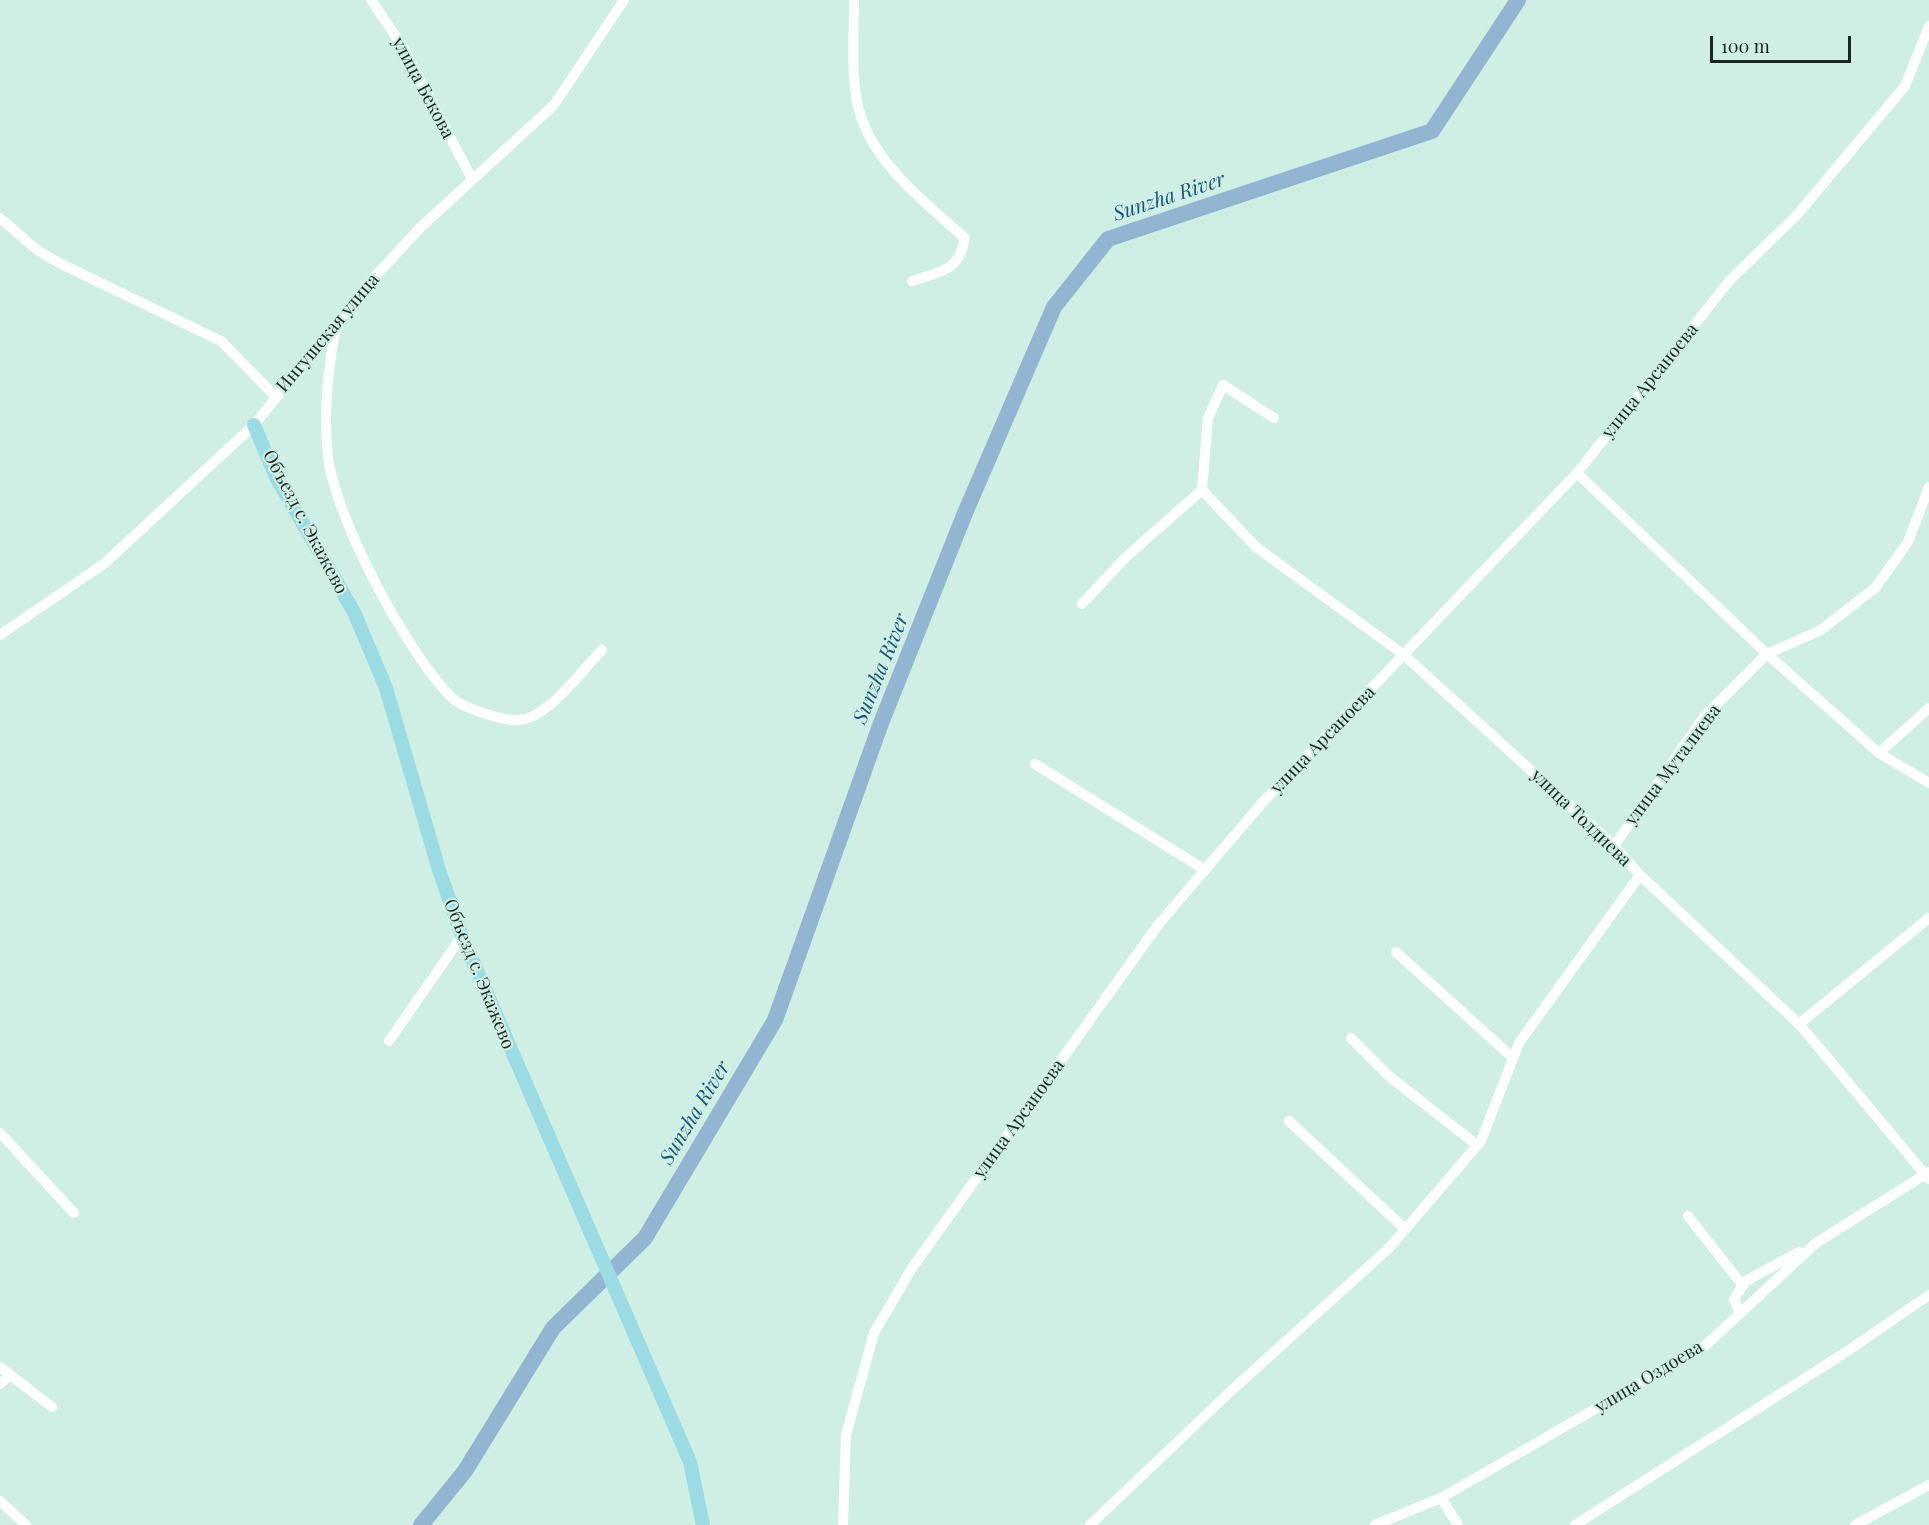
<!DOCTYPE html>
<html>
<head>
<meta charset="utf-8">
<style>
	body { margin:0 }
	#map { position:relative; width:1929px; height:1525px; overflow:hidden; background:#cfefe5; font-family:"Playfair Display",serif }
	canvas { display:block }
	.scale { position:absolute; left:1710px; top:36px; width:141px; height:27px; box-sizing:border-box; border:3px solid #192522; border-top:0; padding-left:8px; font-size:18px; line-height:21px; white-space:nowrap; color:#192522; -webkit-text-stroke:4px #cfefe5; paint-order:stroke }
</style>
</head>
<body>
<div id="map">
<canvas width="1929" height="1525"></canvas>
<div class="scale">100 m</div>
</div>
<script>
const context = document.querySelector('canvas').getContext('2d');
context.lineJoin = 'round';
function trace(path, color, width, dash) { context.strokeStyle = color; context.lineWidth = width; context.lineCap = dash ? 'butt' : 'round'; context.setLineDash(dash || []); context.stroke(path); }
function write(font, color, halo, rows, align = 'center') {
  context.font = font + ' "Playfair Display",serif'; context.lineWidth = 4.5; context.setLineDash([]); context.textBaseline = 'middle'; context.strokeStyle = halo; context.fillStyle = color; for (const [text, x, y, turn = 0] of rows) {
    context.save(); context.translate(x, y); context.rotate((+turn || 0) * Math.PI / 180); context.textAlign = isNaN(turn) ? turn : align; if (halo) context.strokeText(text, 0, 0); context.fillText(text, 0, 0); context.restore();
  }
}
trace(new Path2D(`
	M 421,1525 L 465,1471 L 553,1328 L 645,1238 L 775,1020 L 881,723 L 965,513 L 1054,307 L 1108,239 L 1432,131 L 1518,0`), '#92b6d1', 16);
trace(new Path2D(`
	M 371,0 L 403,47 L 472,179
	M 854,0 C 854,33 851,70 857,102 C 868,159 924,202 965,238 C 959,272 941,271 912,281
	M 0,218 L 37,250 L 59,263 L 221,341 L 275,396
	M 336,326 C 328,368 323,414 328,457 C 336,520 407,653 452,698 C 463,708 505,722 520,720 C 549,717 582,670 602,650
	M 1577,473 L 1767,654 L 1879,753 L 1929,783
	M 1202,490 L 1256,547 L 1404,655 L 1614,846 L 1640,875 L 1799,1024 L 1929,1179
	M 1082,604 L 1126,557 L 1202,490 L 1208,418 L 1223,385 L 1274,418
	M 0,635 L 105,563 L 254,425 L 368,284 L 421,227 L 554,105 L 624,0
	M 1879,753 L 1929,708
	M 1035,764 L 1205,870
	M 1614,846 L 1703,718 L 1767,654 L 1821,630 L 1875,588 L 1908,542 L 1929,487
	M 1396,952 L 1513,1058
	M 1799,1024 L 1929,918
	M 1351,1038 L 1390,1077 L 1477,1145
	M 389,1041 L 462,936
	M 1289,1121 L 1405,1229
	M 0,1133 L 74,1213
	M 1688,1216 L 1743,1286
	M 1740,1313 L 1734,1299 L 1746,1281 L 1799,1252
	M 0,1367 L 52,1407
	M 0,1384 L 10,1375
	M 1441,1498 L 1458,1525
	M 0,1501 L 26,1525
	M 843,1525 L 846,1435 L 874,1333 L 912,1268 L 1158,925 L 1262,803 L 1577,473 L 1730,280 L 1797,215 L 1905,86 L 1929,26
	M 1090,1525 L 1231,1391 L 1389,1248 L 1481,1141 L 1519,1043 L 1640,875
	M 1375,1525 L 1441,1498 L 1706,1345 L 1816,1243 L 1929,1172
	M 1575,1525 L 1846,1352 L 1929,1295
	M 1855,1525 L 1929,1485`), '#fff', 10);
trace(new Path2D(`
	M 254,425 L 276,477 L 354,612 L 386,688 L 439,870 L 462,936 L 690,1462 L 703,1525`), '#9bdbe4', 14);
write('18px', '#192522', '#cfefe5', [
	["улица Бекова",423,88,62],
	["Ингушская улица",328,333,-50],
	["улица Арсаноева",1650,381,-51],
	["Объезд с. Экажево",305,522,62],
	["улица Арсаноева",1323,740,-46],
	["улица Муталиева",1673,765,-53],
	["улица Толдиева",1581,818,44],
	["Объезд с. Экажево",479,974,68],
	["улица Арсаноева",1019,1119,-54],
	["улица Оздоева",1649,1377,-31]
]);
write('italic 20px', '#185378', '#cfefe5', [
	["Sunzha River",1169,197,-18],
	["Sunzha River",881,669,-68],
	["Sunzha River",695,1113,-59]
]);
</script>
</body>
</html>
